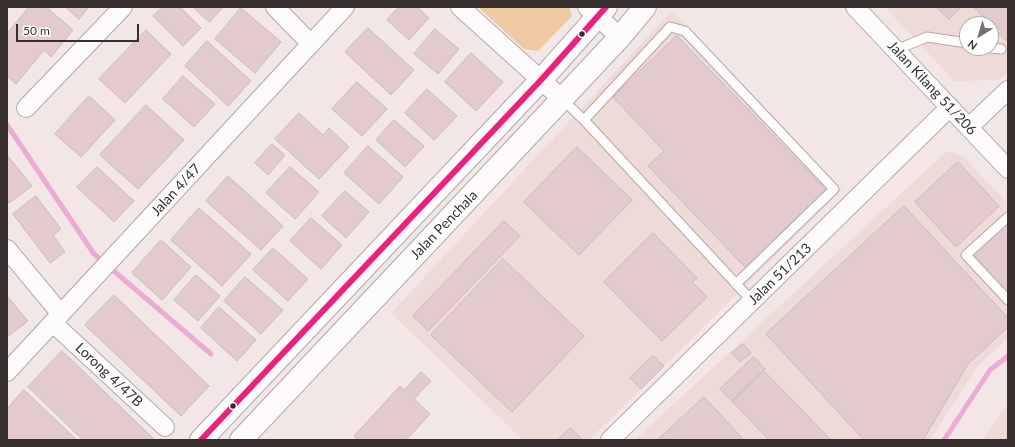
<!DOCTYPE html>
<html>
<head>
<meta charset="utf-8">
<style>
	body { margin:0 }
	#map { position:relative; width:1015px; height:447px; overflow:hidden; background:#f2e7e6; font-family:Lato,sans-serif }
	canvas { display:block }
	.frame { position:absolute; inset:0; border:8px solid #372f2e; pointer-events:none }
	.north { position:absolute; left:959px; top:16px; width:40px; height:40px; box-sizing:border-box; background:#fff; border:1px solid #afacab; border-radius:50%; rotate:217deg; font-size:11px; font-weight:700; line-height:16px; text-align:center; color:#372f2e }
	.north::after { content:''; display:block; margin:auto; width:14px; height:18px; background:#786f6e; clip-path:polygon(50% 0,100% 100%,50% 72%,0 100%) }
	.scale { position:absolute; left:16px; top:24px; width:123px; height:18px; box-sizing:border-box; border:2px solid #372f2e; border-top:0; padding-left:5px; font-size:12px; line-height:14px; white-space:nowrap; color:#372f2e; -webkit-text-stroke:3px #fff; paint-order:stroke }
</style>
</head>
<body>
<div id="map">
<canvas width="1015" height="447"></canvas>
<div class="frame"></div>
<div class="north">N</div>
<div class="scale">50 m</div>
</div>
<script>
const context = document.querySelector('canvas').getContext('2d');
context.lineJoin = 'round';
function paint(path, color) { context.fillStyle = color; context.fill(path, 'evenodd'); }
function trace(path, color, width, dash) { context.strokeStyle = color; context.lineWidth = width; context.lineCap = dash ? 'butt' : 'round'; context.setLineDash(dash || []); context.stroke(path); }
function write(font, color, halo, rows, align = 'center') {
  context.font = font + ' Lato,sans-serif'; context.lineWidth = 4; context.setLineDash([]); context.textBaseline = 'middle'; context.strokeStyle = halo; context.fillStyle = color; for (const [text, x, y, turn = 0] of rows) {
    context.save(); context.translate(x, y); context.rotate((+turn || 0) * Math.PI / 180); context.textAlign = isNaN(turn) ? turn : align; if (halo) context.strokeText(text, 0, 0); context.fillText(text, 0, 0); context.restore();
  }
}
paint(new Path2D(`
	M 885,7 L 1008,7 L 1008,71 L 999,80 L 954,81 ZM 967,24 L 991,24 L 991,48 L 967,48 Z
	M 672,11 L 842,190 L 664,366 L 653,356 L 631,377 L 641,389 L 589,440 L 583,440 L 571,428 L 558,440 L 523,440 L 391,313 Z
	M 947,151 L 963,156 L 1008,204 L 1008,338 L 977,367 L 930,440 L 635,440 Z
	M 1008,404 L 1008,440 L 982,440 L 993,425 Z`), '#eedad7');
paint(new Path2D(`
	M 478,7 L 569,7 L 572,16 L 538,51 L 524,49 Z`), '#eec9a2');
trace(new Path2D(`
	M 7,125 L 94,254 L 211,354
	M 944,440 L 990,370 L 1008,356`), '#edabd2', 5);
const building = new Path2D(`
	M 29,7 L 46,7 L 73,30 L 51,57 L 44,50 L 16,84 L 7,76 L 7,34 Z
	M 66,7 L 89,7 L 79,19 Z
	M 163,7 L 180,7 L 201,28 L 183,46 L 153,16 Z
	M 193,7 L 223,7 L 210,22 Z
	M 399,7 L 417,7 L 429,18 L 409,40 L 387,20 Z
	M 937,7 L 961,7 L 949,19 Z
	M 974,7 L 1008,7 L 1008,39 L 1006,40 Z
	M 241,8 L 281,42 L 255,73 L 215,39 Z
	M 368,28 L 414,70 L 391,95 L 345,52 Z
	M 435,29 L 459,49 L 438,74 L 414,54 Z
	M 146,30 L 171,54 L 125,103 L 99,79 Z
	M 677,36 L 827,191 L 746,268 L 648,166 L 664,151 L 613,97 Z
	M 207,41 L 251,81 L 228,106 L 185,66 Z
	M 471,53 L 503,82 L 476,111 L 445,82 Z
	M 183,76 L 215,104 L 194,127 L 163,99 Z
	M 357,82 L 387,109 L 362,136 L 332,109 Z
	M 427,89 L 457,116 L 434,140 L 405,113 Z
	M 89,96 L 115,120 L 81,157 L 55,134 Z
	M 146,105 L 184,140 L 138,189 L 100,155 Z
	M 299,113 L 323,135 L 329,128 L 349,147 L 319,179 L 275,139 Z
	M 394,120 L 424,146 L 405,167 L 376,140 Z
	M 272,144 L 285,155 L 268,175 L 255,163 Z
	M 368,146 L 403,177 L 379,204 L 344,173 Z
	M 577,147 L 632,200 L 579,255 L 524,202 Z
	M 7,155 L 32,186 L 9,203 L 7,200 Z
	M 958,162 L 999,206 L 956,247 L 915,202 Z
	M 97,167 L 134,201 L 114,222 L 77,187 Z
	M 290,167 L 319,192 L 295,219 L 266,193 Z
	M 228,176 L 283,226 L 261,250 L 206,201 Z
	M 345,191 L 369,212 L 346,238 L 322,216 Z
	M 36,196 L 61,229 L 53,235 L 65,252 L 50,263 L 13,214 Z
	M 904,206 L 1008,318 L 1008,327 L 968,364 L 923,440 L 864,440 L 766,334 Z
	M 199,208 L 251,254 L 222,286 L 171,240 Z
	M 311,218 L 342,245 L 321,269 L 290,241 Z
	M 504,221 L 520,236 L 428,331 L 413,316 Z
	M 1008,223 L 1008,293 L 973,256 Z
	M 653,233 L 697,278 L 692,282 L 707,297 L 662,341 L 604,282 Z
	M 161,240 L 191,267 L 162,300 L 132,273 Z
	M 273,248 L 308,279 L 288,301 L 253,270 Z
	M 503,259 L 584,336 L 512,412 L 431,335 Z
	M 196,275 L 220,296 L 198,321 L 174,300 Z
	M 245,277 L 283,310 L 261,334 L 224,301 Z
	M 114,295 L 209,386 L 181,416 L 85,325 Z
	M 7,296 L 28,321 L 7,337 Z
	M 219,307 L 256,340 L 237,361 L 201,328 Z
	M 743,344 L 751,353 L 740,362 L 732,353 Z
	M 62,351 L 155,440 L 83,440 L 28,387 Z
	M 653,356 L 664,366 L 641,389 L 630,378 Z
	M 754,357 L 765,369 L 732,401 L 720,389 Z
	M 764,371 L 831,440 L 769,440 L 733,402 Z
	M 421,372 L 431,381 L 414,399 L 430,414 L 406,440 L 358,440 L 354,436 L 400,386 L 404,390 Z
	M 24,390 L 77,440 L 7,440 L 7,409 Z
	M 704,397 L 744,440 L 658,440 Z
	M 571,428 L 583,440 L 558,440 Z`);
paint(building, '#e3cace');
trace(building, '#c4bcbc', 1);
const service = new Path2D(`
	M 991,48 L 1001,49
	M 896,50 L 927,37 L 967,43
	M 562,99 L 584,120 L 752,301
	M 584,120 L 670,27 L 685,31 L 834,189 L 736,284
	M 1008,217 L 966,255 L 1008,300`);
const minor = new Path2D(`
	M 275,7 L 311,44
	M 460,7 L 562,99
	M 587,7 L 620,37
	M 855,7 L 1008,169
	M 26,108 L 123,7
	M 969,127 L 1008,90
	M 7,249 L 61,314
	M 53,323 L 165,427
	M 7,372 L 345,7
	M 610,440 L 950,107`);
const secondary = new Path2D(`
	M 201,440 L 541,80 L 606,7
	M 241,440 L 562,99 L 620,37 L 645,7`);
trace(service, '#b2a9a8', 11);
trace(minor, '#b2a9a8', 20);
trace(secondary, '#b2a9a8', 24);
trace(service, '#fdfbfb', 9);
trace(minor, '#fdfbfb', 18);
trace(secondary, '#fdfbfb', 22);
trace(new Path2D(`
	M 201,440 L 541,80 L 606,7`), '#ed207b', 6);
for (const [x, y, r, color] of [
	[582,34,3.5,"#372f2e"],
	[233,406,3.5,"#372f2e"]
]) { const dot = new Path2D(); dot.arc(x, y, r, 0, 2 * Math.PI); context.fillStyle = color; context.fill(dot); trace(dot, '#fff', 1.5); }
write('14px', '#372f2e', '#fff', [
	["Jalan Kilang 51/206",932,88,47],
	["Jalan 4/47",176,190,-47],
	["Jalan Penchala",444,225,-46],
	["Jalan 51/213",780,274,-44],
	["Lorong 4/47B",109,375,43]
]);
</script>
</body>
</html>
